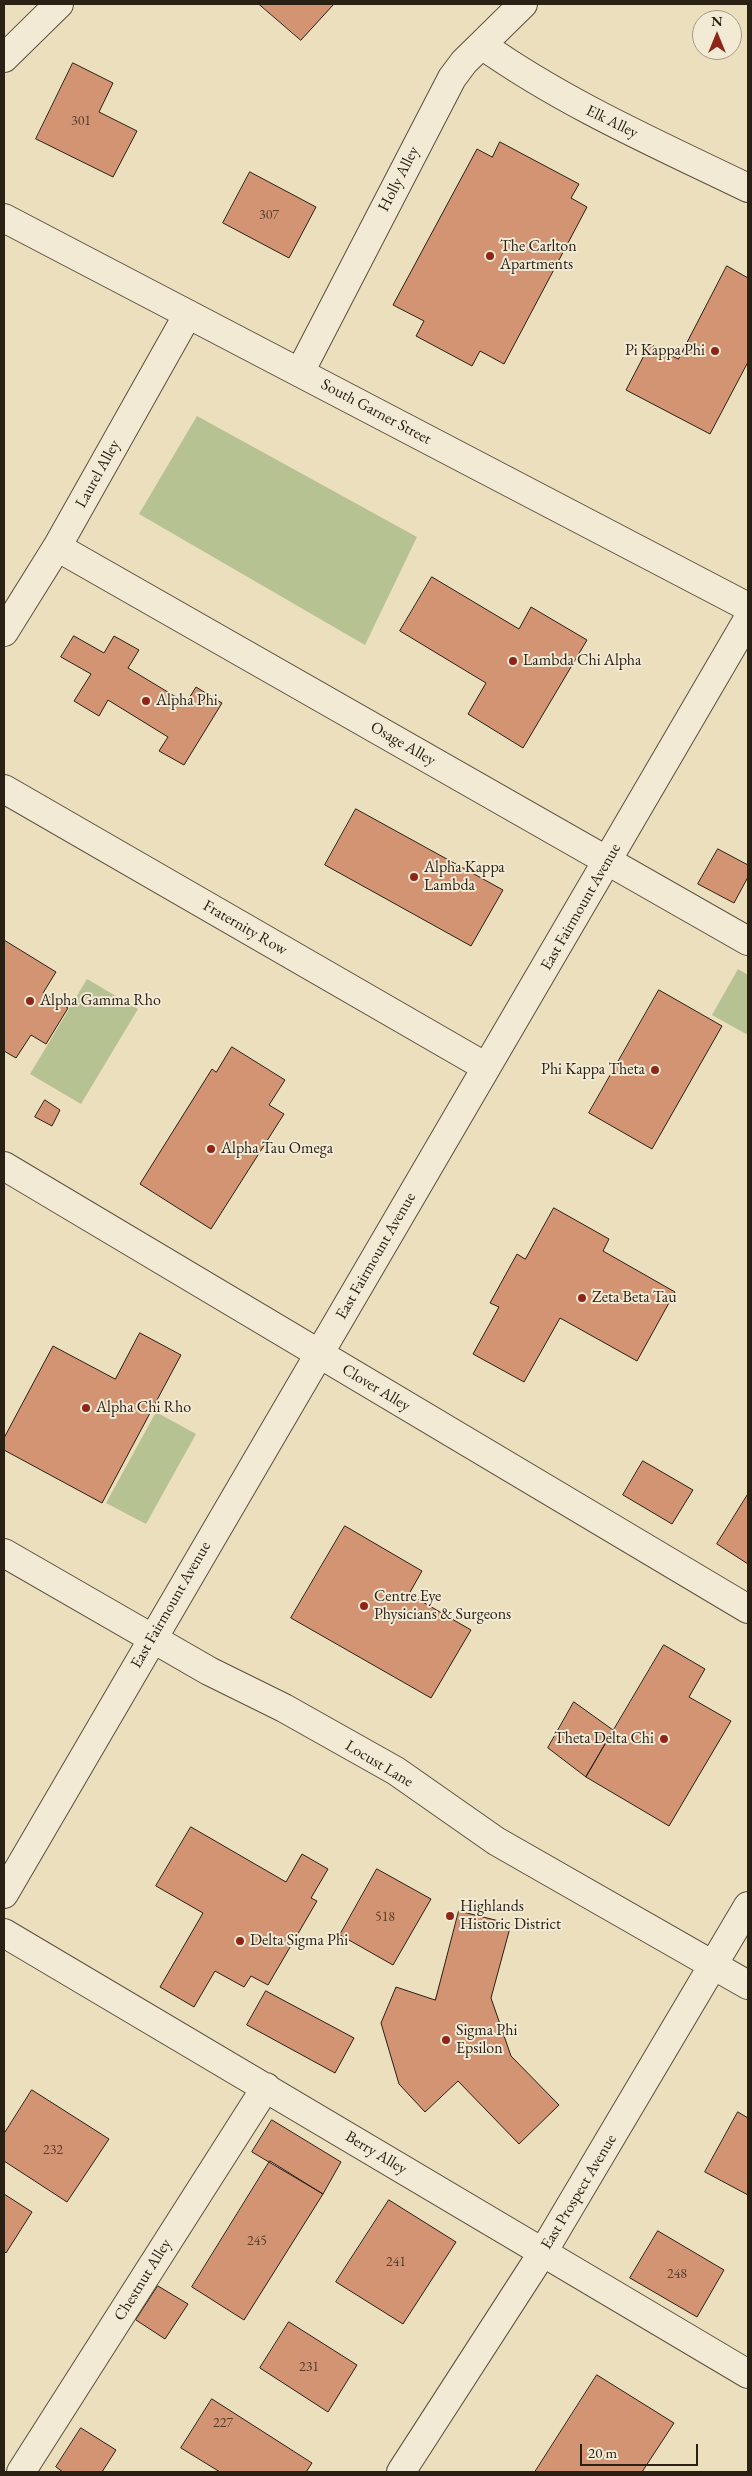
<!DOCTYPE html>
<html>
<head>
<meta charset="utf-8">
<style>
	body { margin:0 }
	#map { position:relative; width:752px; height:2476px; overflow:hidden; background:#ecdfbe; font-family:"EB Garamond",serif }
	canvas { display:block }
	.frame { position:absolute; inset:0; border:5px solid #2a2014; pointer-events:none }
	.north { position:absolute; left:692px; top:10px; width:50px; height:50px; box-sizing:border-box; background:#f3ead5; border:1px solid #a39988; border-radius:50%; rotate:0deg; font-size:14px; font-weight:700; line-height:20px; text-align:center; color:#2a2014 }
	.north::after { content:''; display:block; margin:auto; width:18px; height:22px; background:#8f2418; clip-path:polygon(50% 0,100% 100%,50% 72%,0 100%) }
	.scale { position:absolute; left:580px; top:2444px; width:118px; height:22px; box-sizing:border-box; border:2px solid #2a2014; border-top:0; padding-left:6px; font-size:15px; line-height:18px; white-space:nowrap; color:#2a2014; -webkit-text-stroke:4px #f3ead5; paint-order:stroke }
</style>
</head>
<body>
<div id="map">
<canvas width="752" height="2476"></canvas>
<div class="frame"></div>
<div class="north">N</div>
<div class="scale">20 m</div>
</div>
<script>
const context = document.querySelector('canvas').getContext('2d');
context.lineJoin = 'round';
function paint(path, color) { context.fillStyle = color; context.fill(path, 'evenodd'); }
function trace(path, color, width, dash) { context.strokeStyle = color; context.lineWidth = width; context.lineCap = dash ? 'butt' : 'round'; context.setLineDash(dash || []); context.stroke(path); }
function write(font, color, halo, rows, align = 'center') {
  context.font = font + ' "EB Garamond",serif'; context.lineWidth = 4; context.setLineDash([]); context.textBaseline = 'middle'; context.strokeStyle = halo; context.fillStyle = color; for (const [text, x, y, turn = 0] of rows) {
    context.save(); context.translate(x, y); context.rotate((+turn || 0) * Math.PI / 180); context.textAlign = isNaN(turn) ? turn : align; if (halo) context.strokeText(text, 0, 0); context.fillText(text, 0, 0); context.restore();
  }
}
paint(new Path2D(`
	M 197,416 L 417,537 L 365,645 L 139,514 Z
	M 738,969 L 748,975 L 748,1035 L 712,1015 Z
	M 87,979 L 138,1009 L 81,1104 L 30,1074 Z
	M 156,1412 L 196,1434 L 146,1524 L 106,1503 Z`), '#b7c292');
const building = new Path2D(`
	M 259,4 L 334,4 L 301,40 Z
	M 73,63 L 113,83 L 99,112 L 137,131 L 113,177 L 36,139 Z
	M 500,142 L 579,184 L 571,198 L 587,207 L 504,364 L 480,351 L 472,366 L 416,336 L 424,321 L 393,305 L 477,149 L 492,157 Z
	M 250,172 L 316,207 L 289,258 L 223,223 Z
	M 727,266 L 748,278 L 748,362 L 710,434 L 626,390 L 650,344 L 678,359 Z
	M 432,577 L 519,629 L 531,607 L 587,640 L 523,748 L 468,714 L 486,683 L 400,631 Z
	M 74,636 L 104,653 L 114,636 L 139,650 L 128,668 L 186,703 L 196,687 L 222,703 L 184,765 L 159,751 L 168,737 L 108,700 L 99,716 L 74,701 L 91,674 L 61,657 Z
	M 356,809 L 503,890 L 471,946 L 325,865 Z
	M 718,849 L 748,865 L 748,877 L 734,903 L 698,884 Z
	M 4,940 L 56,972 L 43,993 L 68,1008 L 46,1044 L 31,1035 L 16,1058 L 4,1051 Z
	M 659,990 L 722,1026 L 652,1149 L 589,1113 Z
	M 232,1047 L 285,1080 L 269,1105 L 284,1114 L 211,1229 L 140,1184 L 212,1069 L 216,1072 Z
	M 45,1100 L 60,1110 L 52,1126 L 35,1117 Z
	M 554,1208 L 609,1239 L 603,1251 L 675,1292 L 637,1361 L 560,1318 L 524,1382 L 473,1354 L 499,1307 L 490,1303 L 517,1254 L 525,1259 Z
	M 140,1333 L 181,1355 L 102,1503 L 4,1450 L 4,1438 L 53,1346 L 115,1379 Z
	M 643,1461 L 693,1490 L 672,1524 L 623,1495 Z
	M 748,1494 L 748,1564 L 717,1544 Z
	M 345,1526 L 422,1571 L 409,1594 L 471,1630 L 431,1698 L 291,1618 Z
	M 664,1645 L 705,1669 L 689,1697 L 731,1721 L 669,1826 L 586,1777 Z
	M 574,1702 L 613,1730 L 586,1777 L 548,1748 Z
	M 191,1827 L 286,1882 L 302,1854 L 328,1869 L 311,1898 L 317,1901 L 268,1985 L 251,1976 L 244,1987 L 215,1971 L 194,2007 L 160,1987 L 203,1913 L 156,1886 Z
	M 377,1869 L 431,1899 L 393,1965 L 340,1935 Z
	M 459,1911 L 511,1924 L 491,1998 L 511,2056 L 559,2105 L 519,2144 L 458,2081 L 425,2112 L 399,2084 L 381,2023 L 396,1987 L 435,2000 Z
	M 266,1991 L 354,2038 L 335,2073 L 247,2025 Z
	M 32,2090 L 109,2139 L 67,2202 L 4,2161 L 4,2134 Z
	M 738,2112 L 748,2118 L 748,2195 L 705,2172 Z
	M 272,2120 L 341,2162 L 323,2194 L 252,2152 Z
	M 270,2161 L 323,2194 L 244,2320 L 192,2287 Z
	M 4,2194 L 32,2212 L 6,2253 L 4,2251 Z
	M 389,2200 L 456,2242 L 403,2324 L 336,2282 Z
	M 658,2231 L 724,2270 L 697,2317 L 630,2278 Z
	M 158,2286 L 188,2304 L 165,2339 L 136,2320 Z
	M 289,2322 L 357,2365 L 328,2412 L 260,2368 Z
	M 597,2375 L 674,2423 L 642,2472 L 535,2472 Z
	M 212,2399 L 312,2463 L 306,2472 L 220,2472 L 181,2448 Z
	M 81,2428 L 116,2450 L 102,2472 L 63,2472 L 56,2467 Z`);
paint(building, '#d29473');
trace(building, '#2a2014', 1);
const minor = new Path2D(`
	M 482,45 C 564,103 657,144 748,188
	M 4,58 L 59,4
	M 4,218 L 748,607
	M 300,372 L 452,78 L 464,62 L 523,4
	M 57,547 L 748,941
	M 4,632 L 57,547 L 188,314
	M 4,789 L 486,1067
	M 4,1166 L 748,1609
	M 4,1553 L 209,1671 L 284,1708 L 396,1771 L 496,1841 L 748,1985
	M 4,1894 L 748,619
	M 4,1933 L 748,2374
	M 21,2472 L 266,2087
	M 401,2472 L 543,2252 L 748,1906`);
trace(minor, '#5a503e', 30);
trace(minor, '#f3ead5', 28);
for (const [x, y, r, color] of [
	[490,256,5,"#8f2418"],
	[715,351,5,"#8f2418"],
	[513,661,5,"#8f2418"],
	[146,701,5,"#8f2418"],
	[414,877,5,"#8f2418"],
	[30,1001,5,"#8f2418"],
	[655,1070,5,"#8f2418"],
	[211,1149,5,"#8f2418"],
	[582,1298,5,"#8f2418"],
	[86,1408,5,"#8f2418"],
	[364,1606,5,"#8f2418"],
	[664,1739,5,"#8f2418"],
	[450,1916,5,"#8f2418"],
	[240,1941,5,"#8f2418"],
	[446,2040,5,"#8f2418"]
]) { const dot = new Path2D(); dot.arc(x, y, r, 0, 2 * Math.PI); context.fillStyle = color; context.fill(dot); trace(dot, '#f3ead5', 2); }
write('14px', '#543d2c', null, [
	["301",81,121],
	["307",269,215],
	["518",385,1917],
	["232",53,2150],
	["245",257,2241],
	["241",396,2262],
	["248",677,2274],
	["231",309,2367],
	["227",223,2423]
]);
write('16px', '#2a2014', '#f3ead5', [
	["Elk Alley",612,122,26],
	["Holly Alley",399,179,-63],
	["South Garner Street",376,412,28],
	["Laurel Alley",98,474,-61],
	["Osage Alley",403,744,30],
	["East Fairmount Avenue",581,907,-60],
	["Fraternity Row",245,928,30],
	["East Fairmount Avenue",376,1256,-60],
	["Clover Alley",376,1388,31],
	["East Fairmount Avenue",171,1605,-60],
	["Locust Lane",379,1764,31],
	["Berry Alley",376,2153,31],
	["East Prospect Avenue",579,2192,-59],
	["Chestnut Alley",143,2280,-58]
]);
write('16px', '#2a2014', '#f3ead5', [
	["The Carlton",500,247],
	["Apartments",500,265],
	["Pi Kappa Phi",705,351,"right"],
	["Lambda Chi Alpha",523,661],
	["Alpha Phi",156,701],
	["Alpha Kappa",424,868],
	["Lambda",424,886],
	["Alpha Gamma Rho",40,1001],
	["Phi Kappa Theta",645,1070,"right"],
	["Alpha Tau Omega",221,1149],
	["Zeta Beta Tau",592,1298],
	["Alpha Chi Rho",96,1408],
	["Centre Eye",374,1597],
	["Physicians & Surgeons",374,1615],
	["Theta Delta Chi",654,1739,"right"],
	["Highlands",460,1907],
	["Historic District",460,1925],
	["Delta Sigma Phi",250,1941],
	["Sigma Phi",456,2031],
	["Epsilon",456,2049]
], 'left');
</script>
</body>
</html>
